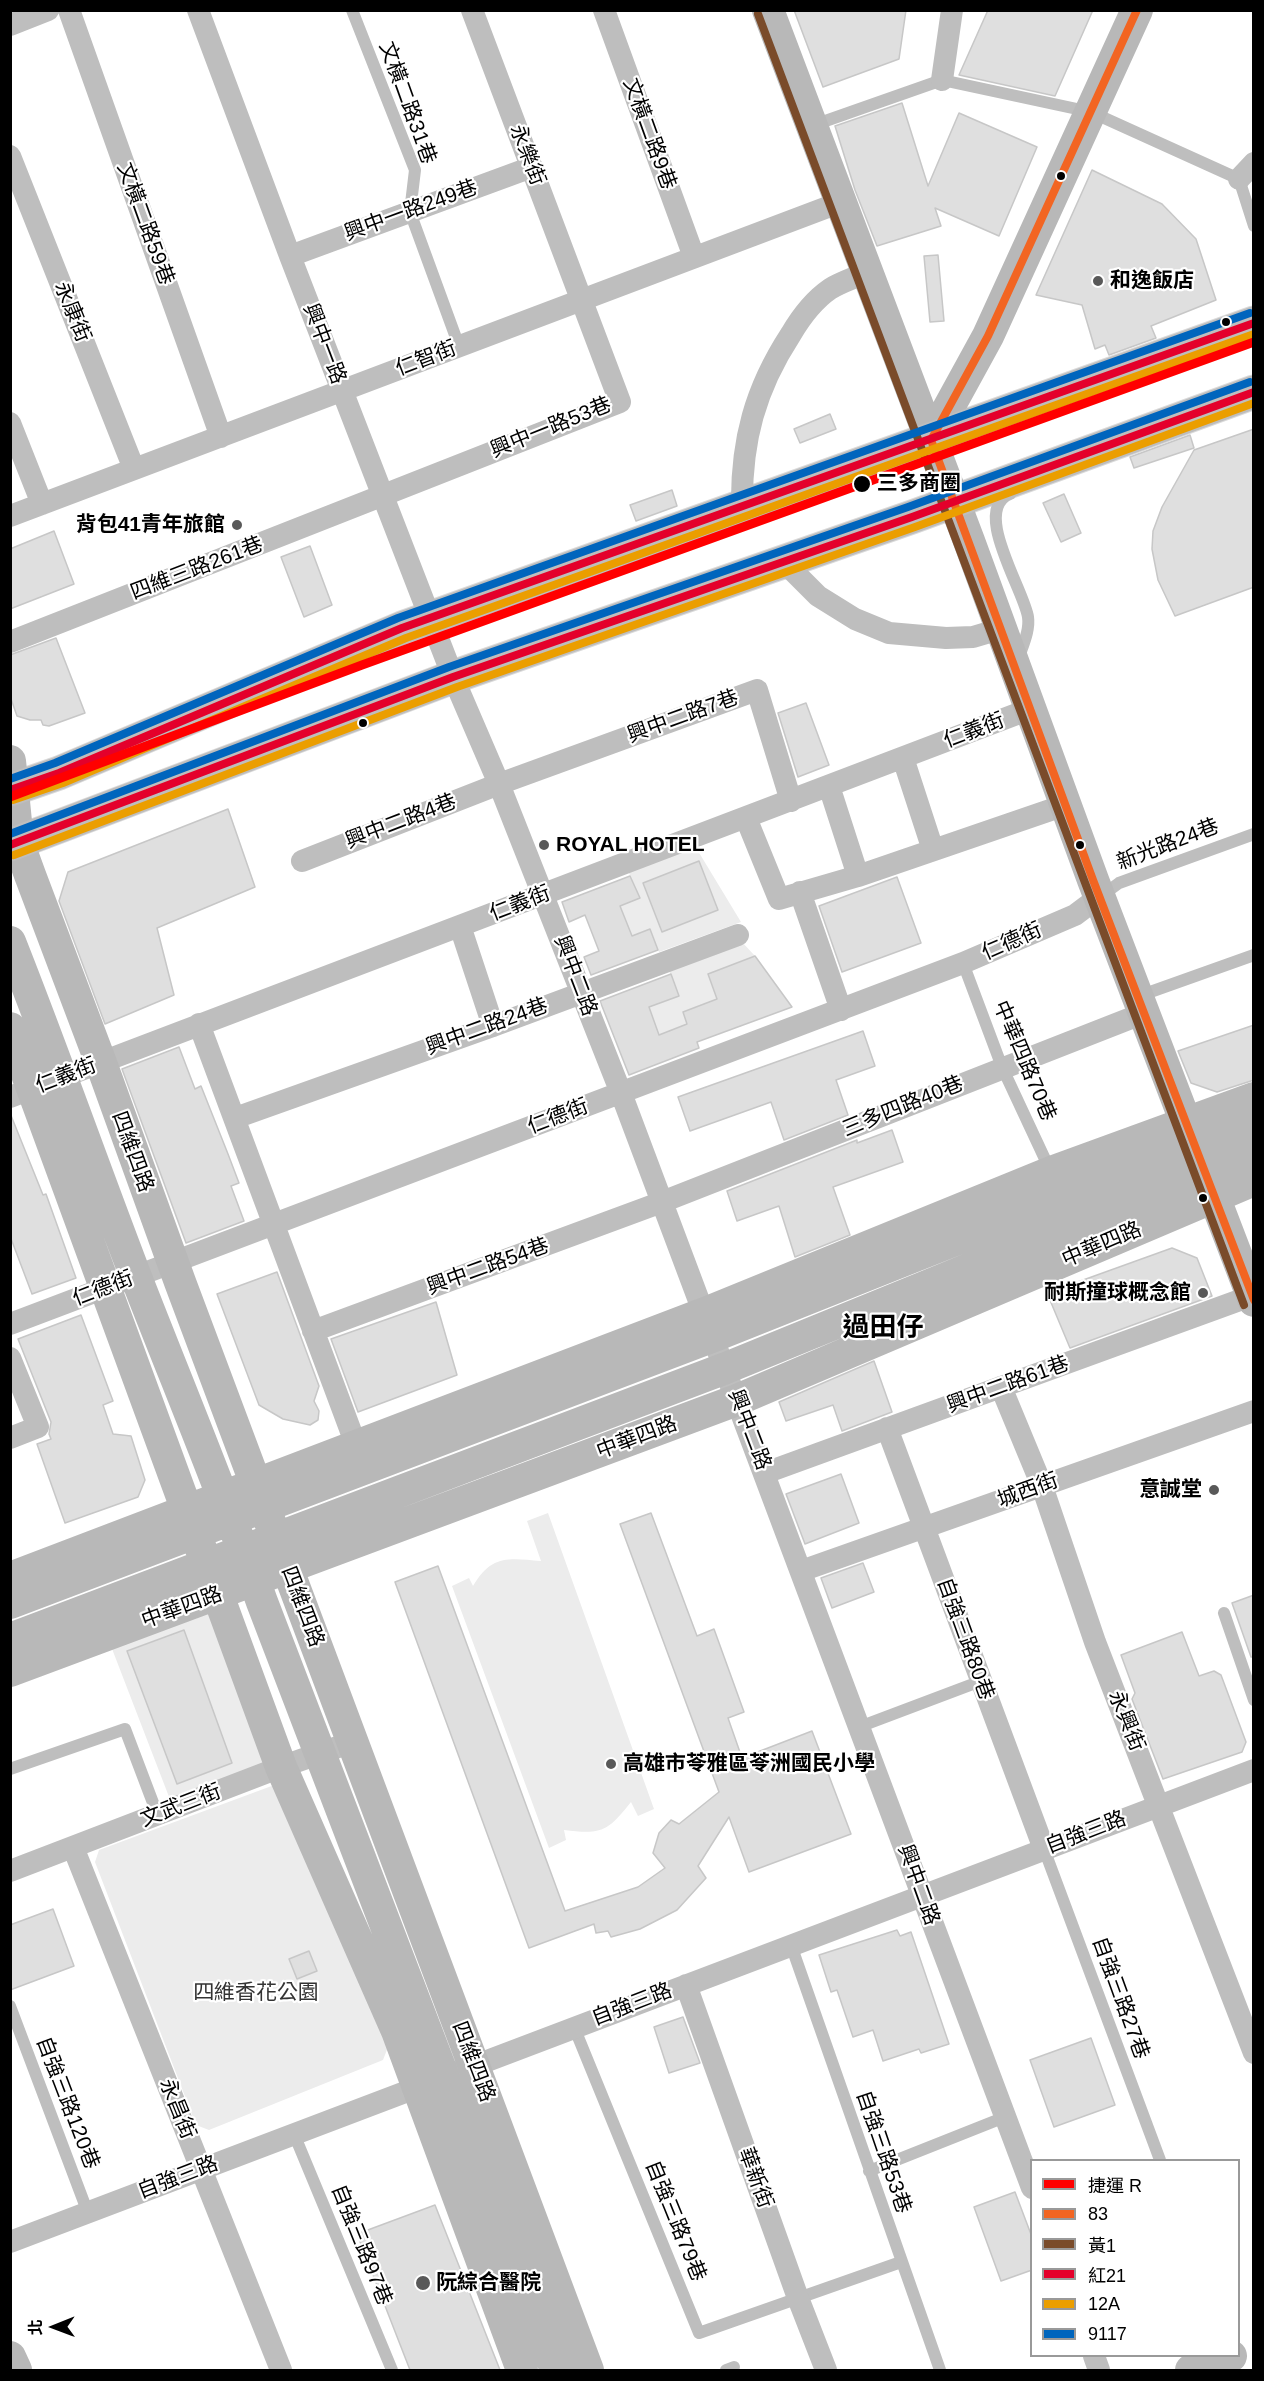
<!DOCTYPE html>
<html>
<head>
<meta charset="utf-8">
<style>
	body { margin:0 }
	#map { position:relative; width:1264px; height:2381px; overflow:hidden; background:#fff; font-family:Helvetica,"Noto Sans TC",sans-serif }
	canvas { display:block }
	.frame { position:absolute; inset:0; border:12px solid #000; pointer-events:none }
	.legend { position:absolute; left:1030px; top:2159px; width:210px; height:198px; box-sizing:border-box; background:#fff; border:2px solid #999; margin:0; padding:8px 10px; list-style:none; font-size:18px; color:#000 }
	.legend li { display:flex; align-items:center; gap:12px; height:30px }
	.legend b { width:30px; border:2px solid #999 }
	.north { position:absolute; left:24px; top:2297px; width:60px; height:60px; -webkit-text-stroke:4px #fff; paint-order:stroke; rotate:269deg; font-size:16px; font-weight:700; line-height:24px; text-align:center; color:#000 }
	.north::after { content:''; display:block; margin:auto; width:21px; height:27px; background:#000; clip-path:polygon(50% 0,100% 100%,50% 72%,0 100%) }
</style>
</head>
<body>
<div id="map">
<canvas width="1264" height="2381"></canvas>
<div class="frame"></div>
<ul class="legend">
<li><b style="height:8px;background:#f00"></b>捷運 R</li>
<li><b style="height:8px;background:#f26522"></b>83</li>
<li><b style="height:8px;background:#7a4b2a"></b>黃1</li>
<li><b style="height:8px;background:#e4002b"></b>紅21</li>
<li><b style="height:8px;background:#eb9e00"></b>12A</li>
<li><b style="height:8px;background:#0065bd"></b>9117</li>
</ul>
<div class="north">北</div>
</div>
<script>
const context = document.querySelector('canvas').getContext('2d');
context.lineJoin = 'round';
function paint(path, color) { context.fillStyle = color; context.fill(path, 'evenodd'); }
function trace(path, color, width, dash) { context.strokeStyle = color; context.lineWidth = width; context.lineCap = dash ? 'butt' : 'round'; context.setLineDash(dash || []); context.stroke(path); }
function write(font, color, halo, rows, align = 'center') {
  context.font = font + ' Helvetica,"Noto Sans TC",sans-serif'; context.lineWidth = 4.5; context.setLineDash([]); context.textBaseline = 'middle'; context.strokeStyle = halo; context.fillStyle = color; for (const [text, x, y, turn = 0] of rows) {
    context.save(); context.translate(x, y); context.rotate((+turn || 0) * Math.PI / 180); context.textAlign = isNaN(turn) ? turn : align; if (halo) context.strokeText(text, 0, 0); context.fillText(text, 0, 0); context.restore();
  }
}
paint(new Path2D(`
	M 695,846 L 741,922 L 659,952 L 650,929 L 632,936 L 620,906 L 640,898 L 629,873 Z
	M 742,942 L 755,956 L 708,974 L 715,993 L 729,995 L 687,1024 L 659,1035 L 649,1007 L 679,996 L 668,968 Z
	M 548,1513 L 654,1809 L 638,1816 L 631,1802 C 608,1831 602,1835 564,1830 L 566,1840 L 549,1848 L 452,1586 L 469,1578 L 473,1586 C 491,1555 508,1558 541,1561 L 527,1521 Z
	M 210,1610 L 273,1766 L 171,1802 L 109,1641 Z
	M 277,1784 L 388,2047 L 383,2060 L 209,2130 L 196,2125 L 95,1862 L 99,1850 Z`), '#ececec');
const building = new Path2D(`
	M 794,10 L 906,10 L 899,59 L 823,87 Z
	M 988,10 L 1093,10 L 1055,96 L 959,75 Z
	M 902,103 L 928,186 L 959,113 L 1037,147 L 999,236 L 935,208 L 941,226 L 877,246 L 855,190 L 835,126 Z
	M 1092,170 L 1162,204 L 1196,239 L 1216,300 L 1151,326 L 1156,338 L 1109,355 L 1105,345 L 1095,349 L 1082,305 L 1036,295 Z
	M 938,255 L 944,321 L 930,322 L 924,256 Z
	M 830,414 L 836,429 L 800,443 L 794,429 Z
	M 1254,429 L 1254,587 L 1175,616 L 1158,580 L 1152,549 L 1153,531 L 1162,507 L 1194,450 Z
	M 1190,435 L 1194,448 L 1134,468 L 1130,457 Z
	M 672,490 L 677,506 L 636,521 L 630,505 Z
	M 1064,494 L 1081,533 L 1061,542 L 1043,503 Z
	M 54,531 L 74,584 L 10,609 L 10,549 Z
	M 310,546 L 332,605 L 304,617 L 281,557 Z
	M 56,638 L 85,713 L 49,726 L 43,725 L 41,720 L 30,720 L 17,716 L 10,696 L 10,655 Z
	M 806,703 L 829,765 L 798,777 L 778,713 Z
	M 228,809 L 255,887 L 157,928 L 174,995 L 105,1024 L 59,901 L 68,872 Z
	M 699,861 L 718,910 L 662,932 L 643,883 Z
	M 630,876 L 640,898 L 620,906 L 632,936 L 650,929 L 658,950 L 591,975 L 584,957 L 599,951 L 585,915 L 569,922 L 562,902 Z
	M 897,877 L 921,943 L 842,972 L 819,906 Z
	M 755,956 L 792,1007 L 697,1042 L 699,1048 L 629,1075 L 600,1001 L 671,974 L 679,996 L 649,1007 L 659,1035 L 687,1024 L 683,1012 L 717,999 L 708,974 Z
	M 1254,1025 L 1254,1080 L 1217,1092 L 1191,1083 L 1178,1051 Z
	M 863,1031 L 875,1066 L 836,1080 L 848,1115 L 784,1140 L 771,1102 L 690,1131 L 678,1097 Z
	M 179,1047 L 195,1089 L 201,1086 L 228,1154 L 239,1183 L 231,1186 L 244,1221 L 186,1243 L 122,1069 Z
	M 10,1113 L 43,1195 L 46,1194 L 76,1278 L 32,1294 L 10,1236 Z
	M 892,1130 L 903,1162 L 833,1187 L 850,1235 L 795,1257 L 779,1206 L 737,1221 L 727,1191 L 857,1140 L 857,1143 Z
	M 1172,1248 L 1197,1258 L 1212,1296 L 1070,1348 L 1047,1293 Z
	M 277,1272 L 319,1386 L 314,1401 L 319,1411 L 318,1420 L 310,1425 L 283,1419 L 259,1405 L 217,1294 Z
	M 436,1302 L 457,1375 L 358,1412 L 331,1339 Z
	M 81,1315 L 113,1401 L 103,1405 L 113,1434 L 131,1436 L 145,1480 L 138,1497 L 65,1523 L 37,1444 L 51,1439 L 49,1434 L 51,1422 L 18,1339 Z
	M 874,1361 L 892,1412 L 842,1431 L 833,1405 L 786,1421 L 779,1402 Z
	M 841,1474 L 859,1523 L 805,1544 L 786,1494 Z
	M 651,1513 L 697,1636 L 714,1629 L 744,1712 L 728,1718 L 742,1758 L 812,1731 L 851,1834 L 749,1872 L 729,1817 L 698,1866 L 706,1878 L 677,1910 L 640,1929 L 611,1937 L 608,1931 L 596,1933 L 594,1924 L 529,1948 L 395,1582 L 438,1566 L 565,1911 L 638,1887 L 665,1868 L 653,1853 L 659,1833 L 671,1820 L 679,1824 L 719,1792 L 620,1524 Z
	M 863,1563 L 874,1592 L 832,1608 L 821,1578 Z
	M 1254,1595 L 1254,1657 L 1251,1657 L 1232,1603 Z
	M 184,1630 L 232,1763 L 177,1784 L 127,1651 Z
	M 1182,1632 L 1199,1676 L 1214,1671 L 1221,1675 L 1246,1742 L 1242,1752 L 1163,1779 L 1132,1699 L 1135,1693 L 1121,1655 Z
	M 53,1909 L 74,1966 L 10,1990 L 10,1925 Z
	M 897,1930 L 900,1936 L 911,1932 L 949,2044 L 921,2053 L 919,2049 L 883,2061 L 873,2030 L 853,2037 L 837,1990 L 831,1992 L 819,1955 Z
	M 309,1951 L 317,1971 L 297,1979 L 289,1959 Z
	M 683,2017 L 700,2063 L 669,2073 L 654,2027 Z
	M 1091,2038 L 1115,2105 L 1054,2127 L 1030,2060 Z
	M 1015,2192 L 1032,2237 L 1032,2270 L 1001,2281 L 974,2207 Z
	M 435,2205 L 500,2370 L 410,2370 L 357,2234 Z`);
paint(building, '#dfdfdf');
trace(building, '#c7c7c7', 1.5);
const primary = new Path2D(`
	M 10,790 L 59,773 L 402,628 L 1254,323
	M 10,845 L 453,677 L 912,517 L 1254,392`);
trace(primary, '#dbdbdb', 35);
trace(new Path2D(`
	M 352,10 L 415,170 L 410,212 L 459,346
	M 814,125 L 942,80 L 1091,112 L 1239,179 L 1254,226
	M 1010,494 C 971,509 1024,590 1028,617 C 1030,630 1023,645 1019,657
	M 1100,897 L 1119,883 L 1254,834
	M 963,963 L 1002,1067 L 1051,1172
	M 1139,996 L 1254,955
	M 1224,1613 L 1254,1700
	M 859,1727 L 981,1681
	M 10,1769 L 125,1729 L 158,1816
	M 1044,1849 L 1160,2160
	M 791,1945 L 940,2370
	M 10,2006 L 88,2213
	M 574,2027 L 699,2333 L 901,2262
	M 294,2134 L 392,2370
	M 869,2171 L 1005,2117
	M 726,2370 L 734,2367`), '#bebebe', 12);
trace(new Path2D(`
	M 69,10 L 221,437
	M 198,10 L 290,256 L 453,677 L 499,784 L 621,1093 L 1032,2188
	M 604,10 L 694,257
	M 10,25 L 48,10
	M 942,80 L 952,10
	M 10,156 L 134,469
	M 1239,179 L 1254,163
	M 290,256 L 532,167
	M 10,423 L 42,504
	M 742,507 C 741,441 755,389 791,334 C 801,317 814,300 830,289 C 841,282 855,278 867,272
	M 10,516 L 841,202
	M 783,561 L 818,596 L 855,619 L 889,633 L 946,638 L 973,637 L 1000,629
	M 10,642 L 620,402 L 472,10
	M 903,758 L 933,850
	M 829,786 L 858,876
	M 746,818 L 779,899 L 858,876 L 1065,805
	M 302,861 L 499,784 L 757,690 L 791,801
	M 800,892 L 841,1010
	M 460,926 L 493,1026
	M 199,1024 L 356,1445
	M 10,1097 L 1030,709
	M 235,1118 L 493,1026 L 738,935
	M 10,1324 L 963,963 L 1075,915 L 1099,897
	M 313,1331 L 662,1202 L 1144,1013
	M 10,1358 L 38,1427 L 10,1438
	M 1001,1387 L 1042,1486 L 1095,1642 L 1254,2053
	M 887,1428 L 1044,1849
	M 765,1473 L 1251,1296
	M 801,1571 L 1254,1411
	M 73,1847 L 281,2370
	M 10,1871 L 281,1767 L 352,1742
	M 686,1985 L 798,2298 L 826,2370
	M 10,2242 L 1254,1770
	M 1094,2356 L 1099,2370`), '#bebebe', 22);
trace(new Path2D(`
	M 768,10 L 969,541 L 1093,880 L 1254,1301
	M 931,440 L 988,336 L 1137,10
	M 10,761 L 18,842 L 30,875 L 101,1063 L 180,1282 L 588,2370
	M 10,942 C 54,1053 93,1165 136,1277 C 178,1385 223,1493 262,1602 L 556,2370
	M 10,1028 L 281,1767 L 397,2031 L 522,2370
	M 10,1578 L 705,1313 L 1051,1172 L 1254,1098
	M 10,1603 L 714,1336 L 1141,1166 L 1254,1124
	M 10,1639 L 726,1368 L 1145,1197 L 1254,1155
	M 10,1671 L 737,1400 L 1254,1180
	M 10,2357 L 16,2370
	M 1191,2370 L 1231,2356`), '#b8b8b8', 32);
trace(primary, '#bebebe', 33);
trace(new Path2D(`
	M 931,440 L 1093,880 L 1254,1300
	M 931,440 L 988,336 L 1137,10`), '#f26522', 8);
trace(new Path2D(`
	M 758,14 C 921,444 1080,875 1244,1305`), '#7a4b2a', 8);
trace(new Path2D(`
	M 10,790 L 59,773 L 402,628 L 1254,323
	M 10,845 L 453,677 L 912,517 L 1254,392`), '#e4002b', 8);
trace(new Path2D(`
	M 13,800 L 63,783 L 406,638 L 1254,334
	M 14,855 L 457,687 L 915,527 L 1254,403`), '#eb9e00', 8);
trace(new Path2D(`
	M 10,779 L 55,763 L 398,618 L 1250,313
	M 10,834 L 449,667 L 908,507 L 1250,382`), '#0065bd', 8);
trace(new Path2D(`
	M 10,797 L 362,665 L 1254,342`), '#f00', 9);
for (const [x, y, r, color] of [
	[1061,176,5,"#000"],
	[1098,281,6,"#595959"],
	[1226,322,5,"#000"],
	[862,484,9,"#000"],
	[237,525,6,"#595959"],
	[363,723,5,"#000"],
	[544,845,6,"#595959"],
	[1080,845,5,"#000"],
	[1203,1198,5,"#000"],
	[1203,1293,6,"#595959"],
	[1214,1490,6,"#595959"],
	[611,1764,6,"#595959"],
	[423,2283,8,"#595959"]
]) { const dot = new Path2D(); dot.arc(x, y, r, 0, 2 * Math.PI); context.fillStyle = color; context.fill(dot); trace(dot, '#fff', 2); }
write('21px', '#000', '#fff', [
	["文橫二路31巷",407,103,70],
	["文橫二路9巷",649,134,70],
	["永樂街",527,155,69],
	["興中一路249巷",411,211,-20],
	["文橫二路59巷",145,224,70],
	["永康街",72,312,68],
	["興中一路",324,344,69],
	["仁智街",426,359,-21],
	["興中一路53巷",551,428,-22],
	["四維三路261巷",197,569,-21],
	["興中二路7巷",683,717,-20],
	["仁義街",974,731,-21],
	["興中二路4巷",401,822,-21],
	["新光路24巷",1168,845,-21],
	["仁義街",520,904,-21],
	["仁德街",1012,942,-24],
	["興中二路",575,976,69],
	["興中二路24巷",487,1027,-20],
	["中華四路70巷",1024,1061,67],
	["仁義街",66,1076,-21],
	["三多四路40巷",903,1107,-22],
	["仁德街",558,1117,-21],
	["四維四路",132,1152,70],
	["中華四路",1102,1245,-23],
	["興中二路54巷",488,1267,-20],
	["仁德街",103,1289,-21],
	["興中二路61巷",1008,1385,-20],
	["興中二路",749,1430,69],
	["中華四路",637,1438,-21],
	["城西街",1028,1491,-20],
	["四維四路",302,1607,69],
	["中華四路",182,1608,-20],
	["自強三路80巷",965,1639,70],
	["永興街",1126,1721,68],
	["文武三街",181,1806,-21],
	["自強三路",1086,1833,-21],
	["興中二路",918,1885,70],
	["自強三路27巷",1120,1998,70],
	["自強三路",632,2005,-21],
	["四維四路",473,2062,69],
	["自強三路120巷",67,2103,69],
	["永昌街",177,2109,68],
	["自強三路53巷",883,2152,71],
	["自強三路",178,2178,-21],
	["華新街",755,2178,70],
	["自強三路79巷",675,2221,68],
	["自強三路97巷",361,2245,68]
]);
write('bold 21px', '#000', '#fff', [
	["和逸飯店",1110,281],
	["背包41青年旅館",225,525,"right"],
	["ROYAL HOTEL",556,845],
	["耐斯撞球概念館",1191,1293,"right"],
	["意誠堂",1202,1490,"right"],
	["高雄市苓雅區苓洲國民小學",623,1764],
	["阮綜合醫院",436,2283]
], 'left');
write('bold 21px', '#000', '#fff', [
	["三多商圈",877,484]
], 'left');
write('21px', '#333', '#fff', [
	["四維香花公園",256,1993]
]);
write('bold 27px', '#000', '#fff', [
	["過田仔",883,1329]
]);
</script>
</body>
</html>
